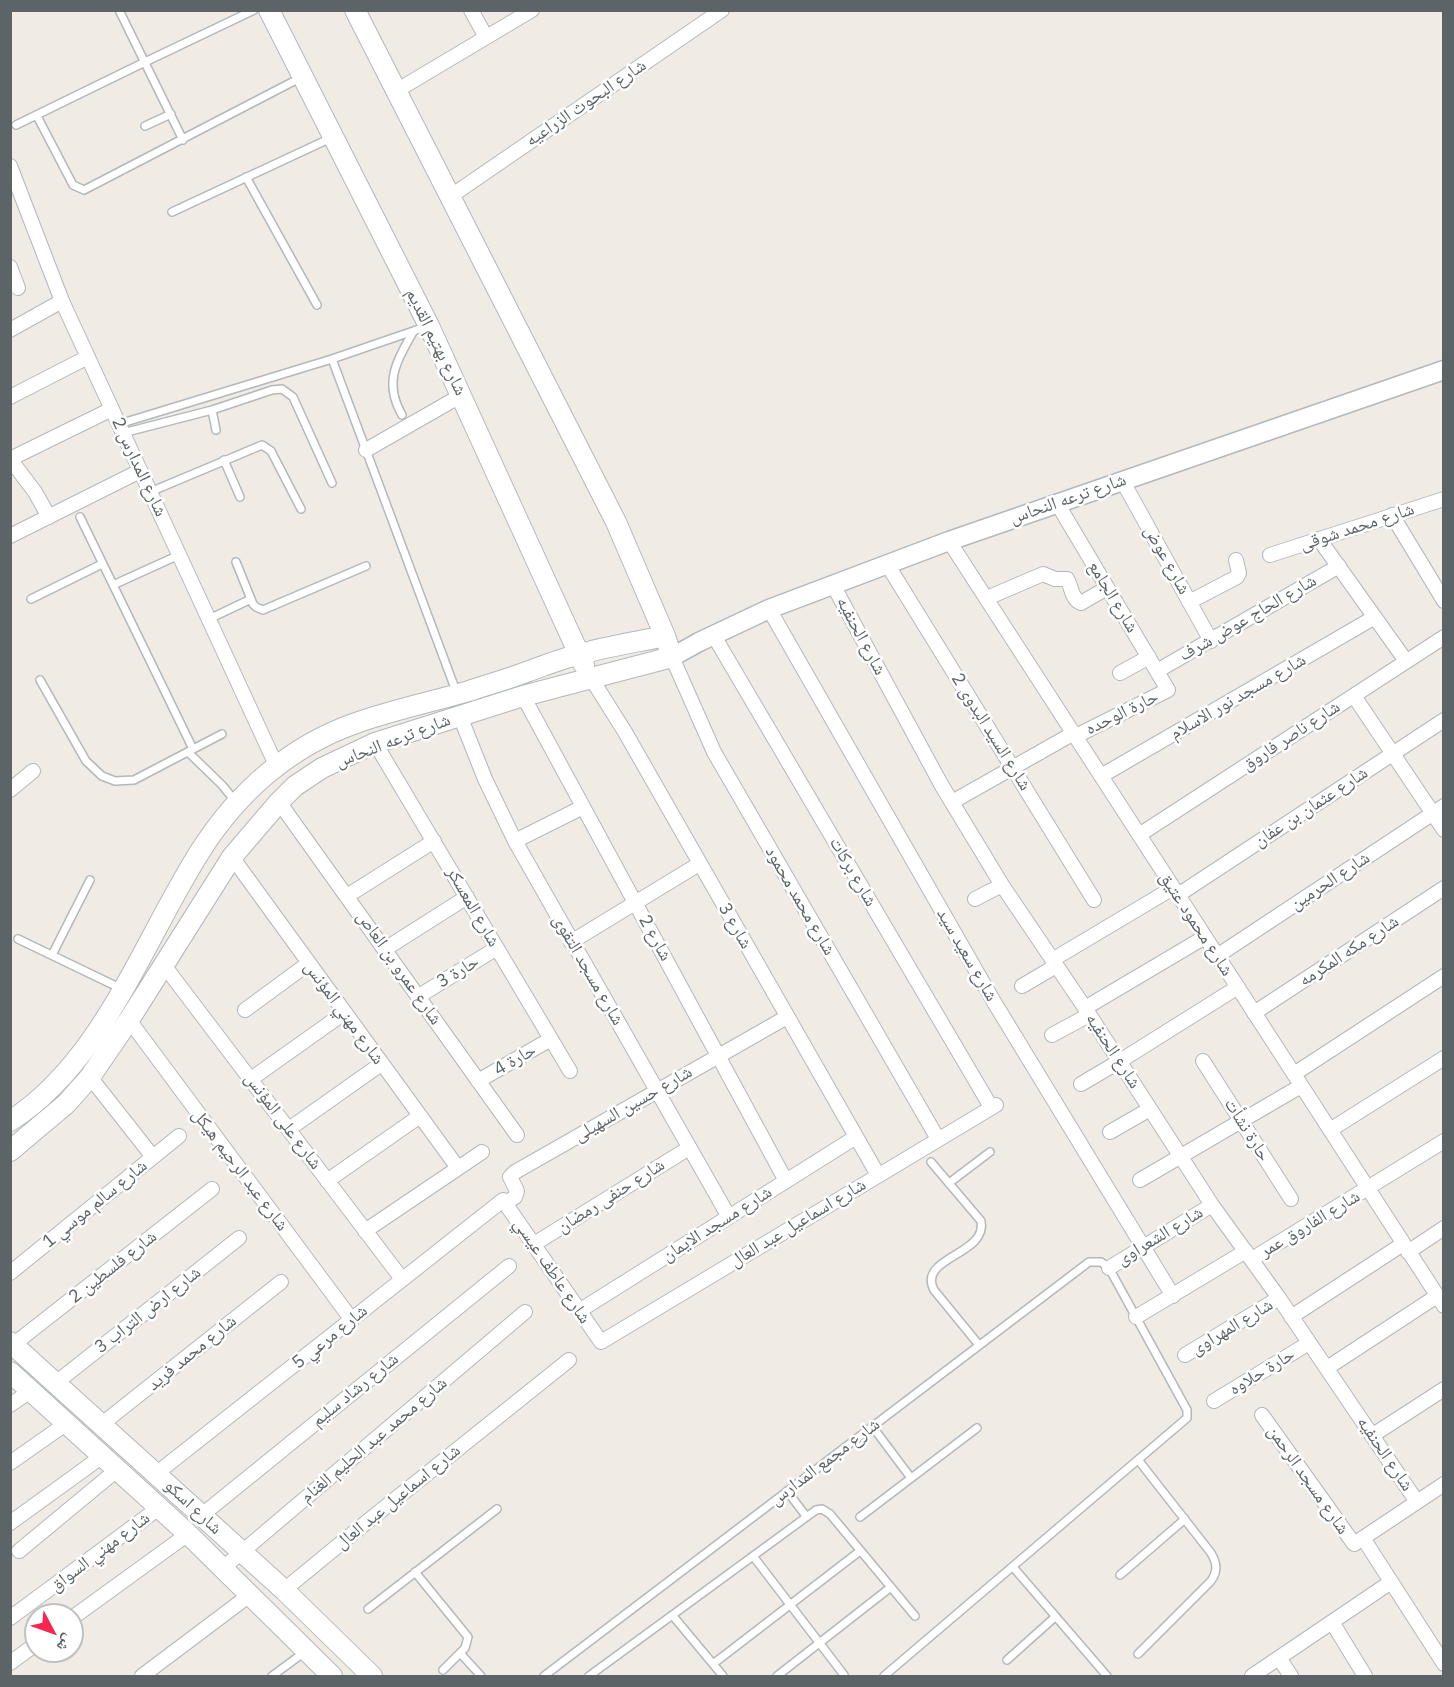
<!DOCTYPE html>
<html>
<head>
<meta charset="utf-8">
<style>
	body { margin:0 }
	#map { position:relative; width:1454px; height:1687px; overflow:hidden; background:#f0ebe5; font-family:"IBM Plex Sans","Noto Naskh Arabic",sans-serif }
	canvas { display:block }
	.frame { position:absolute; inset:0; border:12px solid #5d6467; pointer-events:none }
	.north { position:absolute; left:24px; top:1603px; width:60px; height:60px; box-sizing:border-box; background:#fff; border:2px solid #bec1c2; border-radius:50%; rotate:131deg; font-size:16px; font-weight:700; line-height:24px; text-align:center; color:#5d6467 }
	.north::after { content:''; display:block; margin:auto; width:21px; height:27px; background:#f52750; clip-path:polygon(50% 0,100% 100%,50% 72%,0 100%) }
</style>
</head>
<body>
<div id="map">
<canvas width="1454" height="1687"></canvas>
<div class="frame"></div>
<div class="north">ش</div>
</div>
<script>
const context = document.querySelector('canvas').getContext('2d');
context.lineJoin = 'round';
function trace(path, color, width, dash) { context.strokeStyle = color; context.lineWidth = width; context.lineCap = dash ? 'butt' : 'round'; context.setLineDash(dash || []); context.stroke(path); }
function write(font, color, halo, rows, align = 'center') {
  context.font = font + ' "IBM Plex Sans","Noto Naskh Arabic",sans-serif'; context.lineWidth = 5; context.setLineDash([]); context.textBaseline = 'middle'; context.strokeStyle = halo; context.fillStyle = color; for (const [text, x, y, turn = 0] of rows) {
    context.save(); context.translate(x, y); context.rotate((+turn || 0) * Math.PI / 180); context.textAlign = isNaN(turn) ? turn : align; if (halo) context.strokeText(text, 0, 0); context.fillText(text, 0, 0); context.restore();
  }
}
const service = new Path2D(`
	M 119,10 L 183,140
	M 37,116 L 73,185 L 84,190 L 300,78
	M 16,125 L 145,62 L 254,10
	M 145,126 L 171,114
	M 246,177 L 317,305
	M 172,212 L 331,138
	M 332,359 L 456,691
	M 212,410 L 216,430
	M 402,415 C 383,382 397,361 413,332
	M 119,424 L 332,359 L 428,326
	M 123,433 L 212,410 L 272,390 L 282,389 L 293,397 L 332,483
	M 224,460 L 240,497
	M 150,492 L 262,445 L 271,451 L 301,509
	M 80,517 L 193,749
	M 236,562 L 253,604 L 256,607 L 263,610 L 366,566
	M 113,585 L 179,555
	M 31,599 L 102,564
	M 209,619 L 251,599
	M 40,680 L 86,761 L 102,776 L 115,781 L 134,780 L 222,734
	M 188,752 L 222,785 L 235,801
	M 18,939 L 122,989
	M 52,955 L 90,880
	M 931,1162 L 981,1221 C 988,1255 917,1257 934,1290 L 979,1345
	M 949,1183 L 990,1152
	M 872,1426 L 911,1478
	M 787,1491 L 806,1516
	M 860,1517 L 977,1428
	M 753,1556 L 844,1675
	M 1013,1567 L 1107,1676
	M 415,1572 L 468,1637 L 465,1648 L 443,1670
	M 1120,1575 L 1185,1519
	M 368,1609 L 497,1509
	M 673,1616 L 723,1676
	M 460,1653 L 481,1676
	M 1138,1654 L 1211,1581 C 1218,1571 1217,1563 1211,1553 L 1139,1461
	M 1007,1660 L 1055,1617
	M 713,1664 L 860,1551
	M 272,1676 L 306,1651
	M 544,1676 L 1089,1262 L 1101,1262 L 1109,1268 L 1187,1410 L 1187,1418 L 884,1676
	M 589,1676 L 816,1510 L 822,1509 L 830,1514 L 915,1616
	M 777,1676 L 891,1587`);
const minor = new Path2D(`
	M 471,10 L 486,37
	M 396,91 L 532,10
	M 10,166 L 62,301 L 276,765
	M 451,196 L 722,10
	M 10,267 L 18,288
	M 10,330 L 62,301
	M 10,397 L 88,357
	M 366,450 L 462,395
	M 10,459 L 112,409
	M 10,459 L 35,492 L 49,517
	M 1122,480 L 1211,641
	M 1057,503 L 1168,690 L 1076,736
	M 1392,515 L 1444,601
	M 10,536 L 140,471
	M 1319,539 L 1406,661
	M 949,541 L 1444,1306
	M 1270,555 L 1444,499
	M 887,564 L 1094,900
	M 833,585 L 942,786 L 1002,885 L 1085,1008 L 1212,1205 L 1279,1298 L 1417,1502
	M 987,598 L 1043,574 L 1055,579 L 1067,579 C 1072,587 1071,599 1081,603 L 1107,588
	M 1189,602 L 1237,577 L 1239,573 L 1236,560
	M 769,609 L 994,1002 L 1173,1296
	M 714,636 L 991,1107
	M 672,657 L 714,752 L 938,1139
	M 1157,671 L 1339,566
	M 1120,673 L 1149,657
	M 591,678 L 625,732 L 878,1175
	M 523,696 L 786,1181
	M 1354,696 L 1444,830
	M 460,716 L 485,779 L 515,841 L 729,1217
	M 375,743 L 570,1071
	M 1101,776 L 1375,617
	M 10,790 L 33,771
	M 279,802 L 517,1135
	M 952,802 L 1074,733
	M 1139,835 L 1444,637
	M 515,841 L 583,807
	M 232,857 L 458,1168
	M 1178,895 L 1444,720
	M 347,896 L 434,841
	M 975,899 L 1002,885
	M 571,942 L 699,864
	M 385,949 L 467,897
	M 1217,956 L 1444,806
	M 1052,960 L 1173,888
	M 163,964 L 402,1279
	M 1022,986 L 1056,966
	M 419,996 L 497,948
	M 1085,1008 L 1205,937
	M 245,1010 L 309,963
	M 1254,1013 L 1444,888
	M 129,1020 L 352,1320
	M 1052,1035 L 1089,1015
	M 1203,1061 L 1291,1199
	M 1294,1074 L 1444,976
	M 90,1077 L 153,1157
	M 251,1079 L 344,1013
	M 478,1081 L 551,1039
	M 1081,1084 L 1120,1061 L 1238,987
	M 289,1129 L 381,1064
	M 1330,1130 L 1444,1058
	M 1110,1132 L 1150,1109
	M 1140,1180 L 1301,1086
	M 327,1181 L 420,1116
	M 506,1203 L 515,1197 L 517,1191 L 510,1177 L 515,1172 L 787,1017
	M 365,1231 L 482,1152
	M 534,1244 L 689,1148
	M 1408,1252 L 1444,1228
	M 1252,1259 L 1444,1141
	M 1109,1268 L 1212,1205
	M 10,1273 L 179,1136
	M 579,1311 L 856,1137
	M 1136,1317 L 1246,1251
	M 1291,1317 L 1403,1244
	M 14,1344 L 212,1189
	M 1185,1355 L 1279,1298
	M 1327,1368 L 1437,1296
	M 57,1382 L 239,1238
	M 1214,1401 L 1309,1343
	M 10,1405 L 32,1390
	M 1262,1415 L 1354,1544 L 1444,1484
	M 102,1424 L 281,1282
	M 1373,1435 L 1444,1389
	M 10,1463 L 67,1423
	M 157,1473 L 503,1200 L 601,1342 L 996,1105
	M 202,1515 L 509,1266
	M 10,1523 L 104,1455
	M 1363,1538 L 1444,1664
	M 19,1551 L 118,1469
	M 223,1568 L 525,1312
	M 284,1590 L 368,1521 L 569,1360
	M 10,1618 L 160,1507
	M 72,1618 L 188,1534
	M 1332,1622 L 1365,1676
	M 1279,1658 L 1291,1676
	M 10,1663 L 36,1644
	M 142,1676 L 251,1594
	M 1252,1676 L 1391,1582`);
const tertiary = new Path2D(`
	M 672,657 L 699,642 L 769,609 L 949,541 L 1444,370`);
const secondary = new Path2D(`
	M 269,10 L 429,326 L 584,665
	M 10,1121 C 103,1062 144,939 201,850 C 238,792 290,746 356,723 C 392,710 431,702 469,691 C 489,684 509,679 529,671 C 546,665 563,658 581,654 C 608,646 637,642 665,636
	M 10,1151 L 66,1104 L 90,1077 L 129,1020 L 232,857 L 279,802 L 295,786 L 322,768 L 375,743 L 523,696 L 672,657 L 665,636 L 616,522 L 355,10
	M 10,1342 L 284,1590 L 372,1676
	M 10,1372 L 188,1534 L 332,1676`);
trace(service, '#b3b8bb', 10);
trace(minor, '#b3b8bb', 16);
trace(tertiary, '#b3b8bb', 21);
trace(secondary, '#b2b8bb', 22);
trace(service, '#fff', 7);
trace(minor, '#fff', 14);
trace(tertiary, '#fff', 18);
trace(secondary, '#fff', 20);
write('18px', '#5d6467', '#fff', [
	["شارع البحوث الزراعيه",586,103,-34],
	["شارع بهتيم القديم",436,342,64],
	["شارع المدارس 2",139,467,65],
	["شارع ترعه النحاس",1068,499,-19],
	["شارع محمد شوقى",1357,527,-18],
	["شارع عوض",1167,560,61],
	["شارع الجامع",1113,597,59],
	["شارع الحاج عوض شرف",1248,618,-30],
	["شارع الحنفيه",861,636,62],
	["شارع مسجد نور الاسلام",1238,697,-30],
	["حارة الوحده",1122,713,-26],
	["شارع السيد البدوى 2",991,732,58],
	["شارع ناصر فاروق",1291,736,-33],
	["شارع ترعه النحاس",393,741,-21],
	["شارع عثمان بن عفان",1311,807,-33],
	["شارع بركات",853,872,60],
	["شارع الحرمين",1330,881,-33],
	["شارع محمد محمود",800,901,60],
	["شارع المعسكر",473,907,60],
	["شارع محمود عتيق",1196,924,57],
	["شارع 3",735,926,60],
	["شارع 2",655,938,61],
	["شارع مكه المكرمه",1349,951,-33],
	["شارع سعيد سيد",967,955,60],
	["شارع عمرو بن العاص",399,968,55],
	["شارع مسجد التقوى",588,970,60],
	["حارة 3",458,972,-31],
	["شارع مهني المؤنس",344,1013,54],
	["شارع الحنفيه",1113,1051,57],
	["حارة 4",515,1060,-30],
	["شارع حسين السهيلى",633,1104,-30],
	["شارع على المؤنس",283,1121,53],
	["حارة نشأت",1247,1130,58],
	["شارع عبد الرحيم هيكل",240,1170,53],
	["شارع حنفى رمضان",611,1196,-32],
	["شارع سالم موسي 1",95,1204,-39],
	["شارع اسماعيل عبد العال",798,1223,-31],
	["شارع مسجد الايمان",717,1224,-32],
	["شارع الفاروق عمر",1310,1224,-31],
	["شارع الشعراوى",1160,1236,-31],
	["شارع فلسطين 2",113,1267,-38],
	["شارع عاطف عيسي",552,1271,56],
	["شارع ارض التراب 3",148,1310,-38],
	["شارع المهراوى",1232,1327,-31],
	["شارع مرعي 5",330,1337,-39],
	["شارع محمد فريد",192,1353,-39],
	["حارة حلاوه",1262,1372,-31],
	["شارع رشاد سليم",355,1390,-39],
	["شارع محمد عبد الحليم الغنام",374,1440,-40],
	["شارع الحنفيه",1385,1454,56],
	["شارع مجمع المدارس",825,1462,-37],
	["شارع مسجد الرحمن",1308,1480,55],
	["شارع اسماعيل عبد العال",398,1497,-39],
	["شارع اسكو",193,1507,43],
	["شارع مهني السواق",100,1552,-37]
]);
</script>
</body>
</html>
